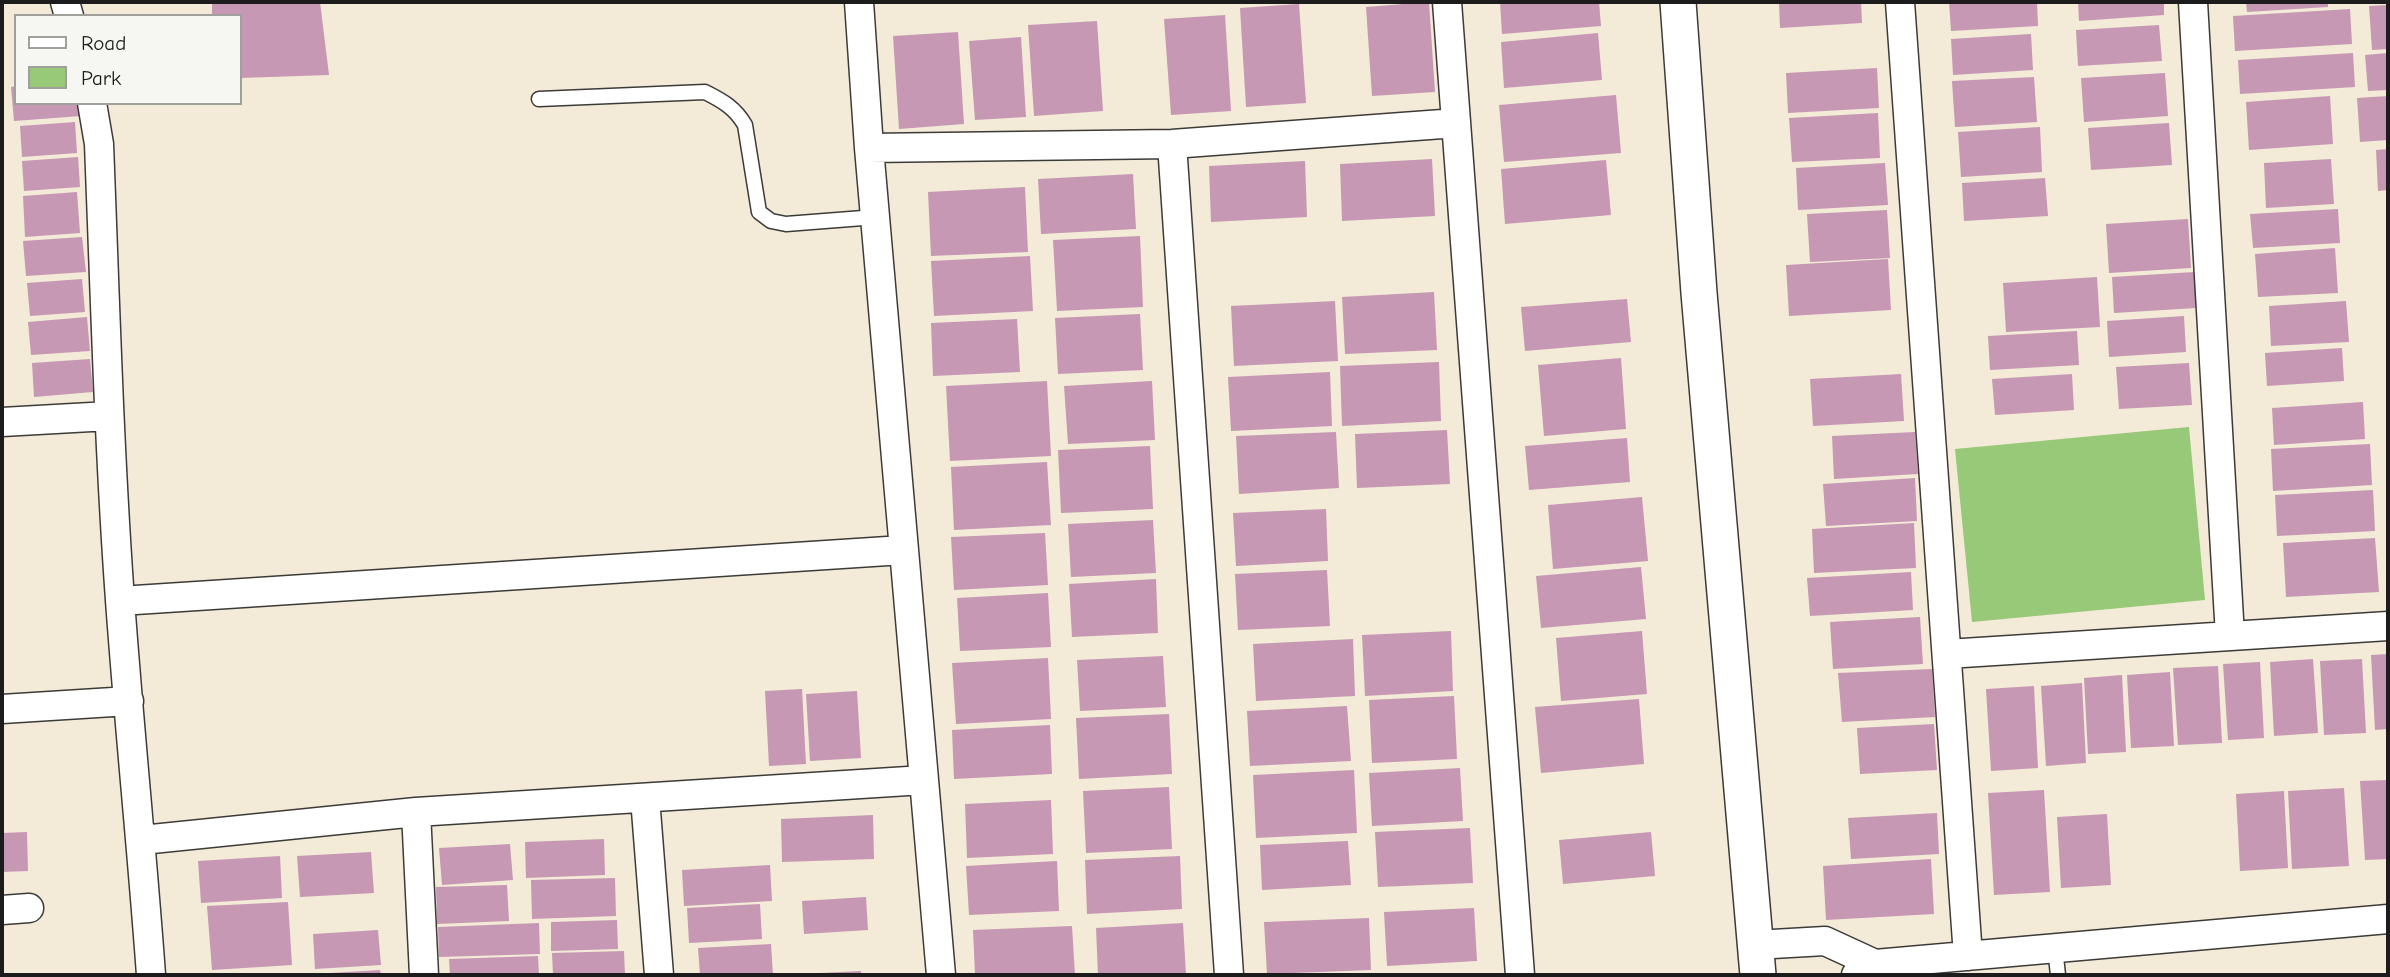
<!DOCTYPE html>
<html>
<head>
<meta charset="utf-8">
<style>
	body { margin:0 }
	#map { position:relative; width:2390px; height:977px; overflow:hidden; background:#f3ead8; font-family:"Comic Neue",sans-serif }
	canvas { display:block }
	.frame { position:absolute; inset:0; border:4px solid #1c1c1c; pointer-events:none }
	.legend { position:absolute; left:14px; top:14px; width:228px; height:91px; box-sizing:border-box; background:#f6f6f2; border:2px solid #9f9f9c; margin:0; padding:9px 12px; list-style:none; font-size:21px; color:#1c1c1c }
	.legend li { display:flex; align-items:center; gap:14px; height:35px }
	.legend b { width:35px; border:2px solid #9f9f9c }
</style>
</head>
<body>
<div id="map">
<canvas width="2390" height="977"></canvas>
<div class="frame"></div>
<ul class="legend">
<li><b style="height:9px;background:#fff"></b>Road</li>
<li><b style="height:19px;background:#98c978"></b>Park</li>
</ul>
</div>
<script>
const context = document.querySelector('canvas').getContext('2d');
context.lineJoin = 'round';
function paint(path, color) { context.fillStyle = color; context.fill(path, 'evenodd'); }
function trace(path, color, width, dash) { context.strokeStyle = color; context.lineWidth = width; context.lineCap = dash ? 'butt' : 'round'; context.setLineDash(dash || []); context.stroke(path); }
paint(new Path2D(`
	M 2189,427 L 2205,600 L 1972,622 L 1955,449 Z`), '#98c978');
paint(new Path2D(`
	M 212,2 L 320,2 L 329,75 L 240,78 L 240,16 L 212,16 Z
	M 1429,2 L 1435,92 L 1372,96 L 1366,7 Z
	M 1500,2 L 1599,2 L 1601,26 L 1502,34 Z
	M 1779,2 L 1861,2 L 1862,23 L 1780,28 Z
	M 1949,2 L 2037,2 L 2038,26 L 1951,31 Z
	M 2078,2 L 2164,2 L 2164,15 L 2079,21 Z
	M 2246,2 L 2328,2 L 2328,7 L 2247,12 Z
	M 1299,4 L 1306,103 L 1246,107 L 1240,8 Z
	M 2388,5 L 2388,49 L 2372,50 L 2369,6 Z
	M 2350,9 L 2352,44 L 2235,51 L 2233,16 Z
	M 1225,15 L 1231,111 L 1171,115 L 1164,19 Z
	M 1097,21 L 1103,111 L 1034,116 L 1028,25 Z
	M 2159,25 L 2162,61 L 2078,66 L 2076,30 Z
	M 958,32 L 964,124 L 899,129 L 893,36 Z
	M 1598,33 L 1602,80 L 1504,88 L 1501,42 Z
	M 2031,34 L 2033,70 L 1953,75 L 1951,39 Z
	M 1021,37 L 1026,117 L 975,120 L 969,41 Z
	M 2353,53 L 2355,87 L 2240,94 L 2238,60 Z
	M 2388,53 L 2388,90 L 2368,91 L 2365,55 Z
	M 1877,68 L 1879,108 L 1788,113 L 1786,73 Z
	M 2165,73 L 2168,116 L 2084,122 L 2081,78 Z
	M 2034,77 L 2037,122 L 1955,127 L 1952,81 Z
	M 16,86 L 16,103 L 80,103 L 81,116 L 14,121 L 11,87 Z
	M 1616,95 L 1621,153 L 1504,162 L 1499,105 Z
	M 2330,96 L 2333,144 L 2249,150 L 2246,102 Z
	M 2388,96 L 2388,140 L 2360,142 L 2357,98 Z
	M 1878,113 L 1880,158 L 1792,162 L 1789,118 Z
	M 75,122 L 77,153 L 22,157 L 20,126 Z
	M 2169,123 L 2172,165 L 2091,170 L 2088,128 Z
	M 2040,127 L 2042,172 L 1961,177 L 1958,132 Z
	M 2388,149 L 2388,190 L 2378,191 L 2376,150 Z
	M 78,157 L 80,187 L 24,191 L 22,161 Z
	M 1432,159 L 1435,216 L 1342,221 L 1340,164 Z
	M 2331,159 L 2334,204 L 2266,208 L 2264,163 Z
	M 1606,160 L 1611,215 L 1505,224 L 1501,169 Z
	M 1305,161 L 1307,217 L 1211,222 L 1209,166 Z
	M 1885,163 L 1888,205 L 1798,210 L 1796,168 Z
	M 1133,174 L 1136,229 L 1041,234 L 1038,179 Z
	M 2045,178 L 2048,216 L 1964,221 L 1962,183 Z
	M 1025,187 L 1028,252 L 931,256 L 928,192 Z
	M 77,192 L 80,233 L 25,237 L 23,196 Z
	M 2338,209 L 2340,243 L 2253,248 L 2250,214 Z
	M 1887,210 L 1890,258 L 1810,262 L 1807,214 Z
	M 2188,219 L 2191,268 L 2109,273 L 2106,224 Z
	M 1140,236 L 1143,307 L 1057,311 L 1053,240 Z
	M 82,237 L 86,272 L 26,276 L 23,241 Z
	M 2335,248 L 2338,293 L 2258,297 L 2255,254 Z
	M 1030,256 L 1033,311 L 934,316 L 931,261 Z
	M 1888,259 L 1891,310 L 1789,316 L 1786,265 Z
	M 2194,272 L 2196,308 L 2114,313 L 2112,277 Z
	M 2097,277 L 2100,327 L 2006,332 L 2003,283 Z
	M 82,279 L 85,312 L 30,316 L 27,283 Z
	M 1434,292 L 1437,350 L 1345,354 L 1342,297 Z
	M 1627,299 L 1631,342 L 1525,351 L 1521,307 Z
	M 1335,301 L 1338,361 L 1234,366 L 1231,306 Z
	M 2346,301 L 2349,342 L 2271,346 L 2269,306 Z
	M 1140,314 L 1143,370 L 1058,374 L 1055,318 Z
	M 2184,316 L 2186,352 L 2109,357 L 2107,321 Z
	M 87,317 L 90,351 L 31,355 L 28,322 Z
	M 1017,319 L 1020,372 L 933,376 L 931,323 Z
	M 2077,331 L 2079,365 L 1990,370 L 1988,336 Z
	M 2342,348 L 2344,381 L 2267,386 L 2265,353 Z
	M 1621,358 L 1626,429 L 1544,436 L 1538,365 Z
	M 90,359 L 93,392 L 34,397 L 32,363 Z
	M 1439,362 L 1441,421 L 1342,426 L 1340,366 Z
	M 2189,363 L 2192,405 L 2119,409 L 2116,367 Z
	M 1330,372 L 1332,426 L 1231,431 L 1228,377 Z
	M 1901,374 L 1904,421 L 1813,426 L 1810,379 Z
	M 2072,374 L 2074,410 L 1995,415 L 1992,379 Z
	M 1047,381 L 1051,456 L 950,461 L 946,386 Z
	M 1152,381 L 1155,440 L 1068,444 L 1064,386 Z
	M 2363,402 L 2365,439 L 2274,445 L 2272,408 Z
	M 1447,430 L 1450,484 L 1357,488 L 1355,434 Z
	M 1336,432 L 1339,488 L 1239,494 L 1236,436 Z
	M 1915,432 L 1918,474 L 1834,479 L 1832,436 Z
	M 1627,438 L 1630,482 L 1529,490 L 1525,446 Z
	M 2370,444 L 2372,485 L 2273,491 L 2271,449 Z
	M 1150,446 L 1153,509 L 1061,513 L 1058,450 Z
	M 1047,462 L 1051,525 L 954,530 L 951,467 Z
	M 1915,478 L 1917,521 L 1826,526 L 1823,484 Z
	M 2373,490 L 2375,531 L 2277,536 L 2275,495 Z
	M 1642,497 L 1648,561 L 1553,569 L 1548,505 Z
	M 1326,509 L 1328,561 L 1236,566 L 1233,513 Z
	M 1153,520 L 1156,573 L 1071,577 L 1068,524 Z
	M 1914,523 L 1916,568 L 1814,573 L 1812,529 Z
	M 1045,533 L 1048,585 L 954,590 L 951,537 Z
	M 2375,538 L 2379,592 L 2286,597 L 2283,543 Z
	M 1641,567 L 1646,619 L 1541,628 L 1536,576 Z
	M 1327,570 L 1330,626 L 1238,630 L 1235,574 Z
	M 1911,572 L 1913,610 L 1810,616 L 1807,578 Z
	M 1156,579 L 1158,633 L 1072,637 L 1069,584 Z
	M 1048,593 L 1051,647 L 960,651 L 957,598 Z
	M 1920,617 L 1923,664 L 1833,669 L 1830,622 Z
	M 1451,631 L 1453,691 L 1365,696 L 1362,635 Z
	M 1642,631 L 1647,694 L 1561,701 L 1556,638 Z
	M 1353,639 L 1355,696 L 1256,701 L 1253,644 Z
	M 2388,654 L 2388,729 L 2375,730 L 2371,655 Z
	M 1163,656 L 1166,707 L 1080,711 L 1077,660 Z
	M 1048,658 L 1051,719 L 956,724 L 952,663 Z
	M 2313,659 L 2318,733 L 2274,736 L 2270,662 Z
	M 2362,659 L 2366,733 L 2324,735 L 2320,661 Z
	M 2260,662 L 2264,738 L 2228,740 L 2223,664 Z
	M 2218,666 L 2222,743 L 2178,745 L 2173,668 Z
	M 1932,669 L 1935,717 L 1842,722 L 1838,673 Z
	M 2170,672 L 2174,746 L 2131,748 L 2127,675 Z
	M 2122,675 L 2126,752 L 2088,754 L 2084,678 Z
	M 2082,683 L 2086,763 L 2046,766 L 2041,686 Z
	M 2034,686 L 2038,768 L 1991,771 L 1986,689 Z
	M 802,689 L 806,764 L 769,766 L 765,691 Z
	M 857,691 L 861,758 L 810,761 L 806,694 Z
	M 1454,696 L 1457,759 L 1372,763 L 1369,700 Z
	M 1639,699 L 1644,764 L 1541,773 L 1535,707 Z
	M 1347,706 L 1351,761 L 1250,766 L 1247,711 Z
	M 1169,714 L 1172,774 L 1079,779 L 1076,718 Z
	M 1934,724 L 1937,770 L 1860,774 L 1857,728 Z
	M 1050,725 L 1052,774 L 954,779 L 952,730 Z
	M 1460,768 L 1463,821 L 1372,826 L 1369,773 Z
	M 1354,770 L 1357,833 L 1256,838 L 1253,775 Z
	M 2388,780 L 2388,859 L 2365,860 L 2360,781 Z
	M 1169,787 L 1172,849 L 1086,853 L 1083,791 Z
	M 2344,788 L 2349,866 L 2292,869 L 2288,791 Z
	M 2044,790 L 2050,892 L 1994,895 L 1988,793 Z
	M 2284,791 L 2288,868 L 2240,871 L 2236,794 Z
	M 1051,800 L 1053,854 L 967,858 L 965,804 Z
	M 1937,813 L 1939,854 L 1851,859 L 1848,818 Z
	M 2107,814 L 2111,885 L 2061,888 L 2057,817 Z
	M 873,815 L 874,859 L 782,862 L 781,819 Z
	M 1470,828 L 1473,883 L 1378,887 L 1375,832 Z
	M 27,832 L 28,871 L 2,872 L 2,833 Z
	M 1651,832 L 1655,876 L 1563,884 L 1559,840 Z
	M 604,839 L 605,875 L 526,878 L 525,842 Z
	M 1348,841 L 1351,885 L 1262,890 L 1260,845 Z
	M 510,844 L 513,880 L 442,885 L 439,848 Z
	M 371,852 L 374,893 L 300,897 L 297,856 Z
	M 280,856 L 282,898 L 201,903 L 198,861 Z
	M 1180,856 L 1182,909 L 1087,914 L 1085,860 Z
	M 1931,859 L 1934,914 L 1826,920 L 1823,866 Z
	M 1057,861 L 1059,911 L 969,915 L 966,866 Z
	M 770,865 L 772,901 L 684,906 L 682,870 Z
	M 615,878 L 616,916 L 532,919 L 531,880 Z
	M 507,885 L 509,921 L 437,924 L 436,887 Z
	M 866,897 L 868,930 L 804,934 L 802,901 Z
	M 288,902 L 292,965 L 212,970 L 207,906 Z
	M 760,904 L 762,939 L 689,943 L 687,908 Z
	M 1474,908 L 1477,961 L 1387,966 L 1384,912 Z
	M 1369,918 L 1371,970 L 1267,974 L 1264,922 Z
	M 617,920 L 618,949 L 551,951 L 551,922 Z
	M 539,923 L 540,954 L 439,957 L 438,927 Z
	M 1183,923 L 1186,975 L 1098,975 L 1096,928 Z
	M 1072,926 L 1075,975 L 975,975 L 973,930 Z
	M 378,930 L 381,965 L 315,969 L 313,934 Z
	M 771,944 L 773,975 L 700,975 L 698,948 Z
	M 624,951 L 625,975 L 553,975 L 552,953 Z
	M 538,956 L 539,975 L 450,975 L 449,959 Z
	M 380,970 L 381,975 L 330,975 L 330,973 Z
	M 861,971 L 861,975 L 821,975 L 821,973 Z`), '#c698b3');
const service = new Path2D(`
	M 539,99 L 705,92 C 723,101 735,108 745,125 L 759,212 L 771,221 L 786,224 L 876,217
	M 2055,948 L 2058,975`);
const minor = new Path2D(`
	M 65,2 L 69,16
	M 859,2 L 869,148 L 941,975
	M 1447,2 L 1520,975
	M 1900,2 L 1968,956
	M 2193,2 L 2230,636
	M 92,103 L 99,144 C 105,296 109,448 120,600 C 129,725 142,850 151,975
	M 1172,144 L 1229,975
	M 869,148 L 1172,144 L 1456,123
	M 2,422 L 109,416
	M 120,601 L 903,550
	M 1947,654 L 2388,626
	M 2,709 L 129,701
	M 645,798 L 659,975
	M 416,812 L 424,975
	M 142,840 L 416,812 L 924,780
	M 2,910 L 29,908
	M 1755,945 L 1825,941 L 1875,964 L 1856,975
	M 1875,964 L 2388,919`);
const tertiary = new Path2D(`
	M 1678,2 L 1699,293 L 1758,975`);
trace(service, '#3c3b38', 17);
trace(minor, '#3c3b38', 31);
trace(tertiary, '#3c3b38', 38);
trace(service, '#fff', 14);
trace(minor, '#fff', 28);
trace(tertiary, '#fff', 35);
</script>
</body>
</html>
